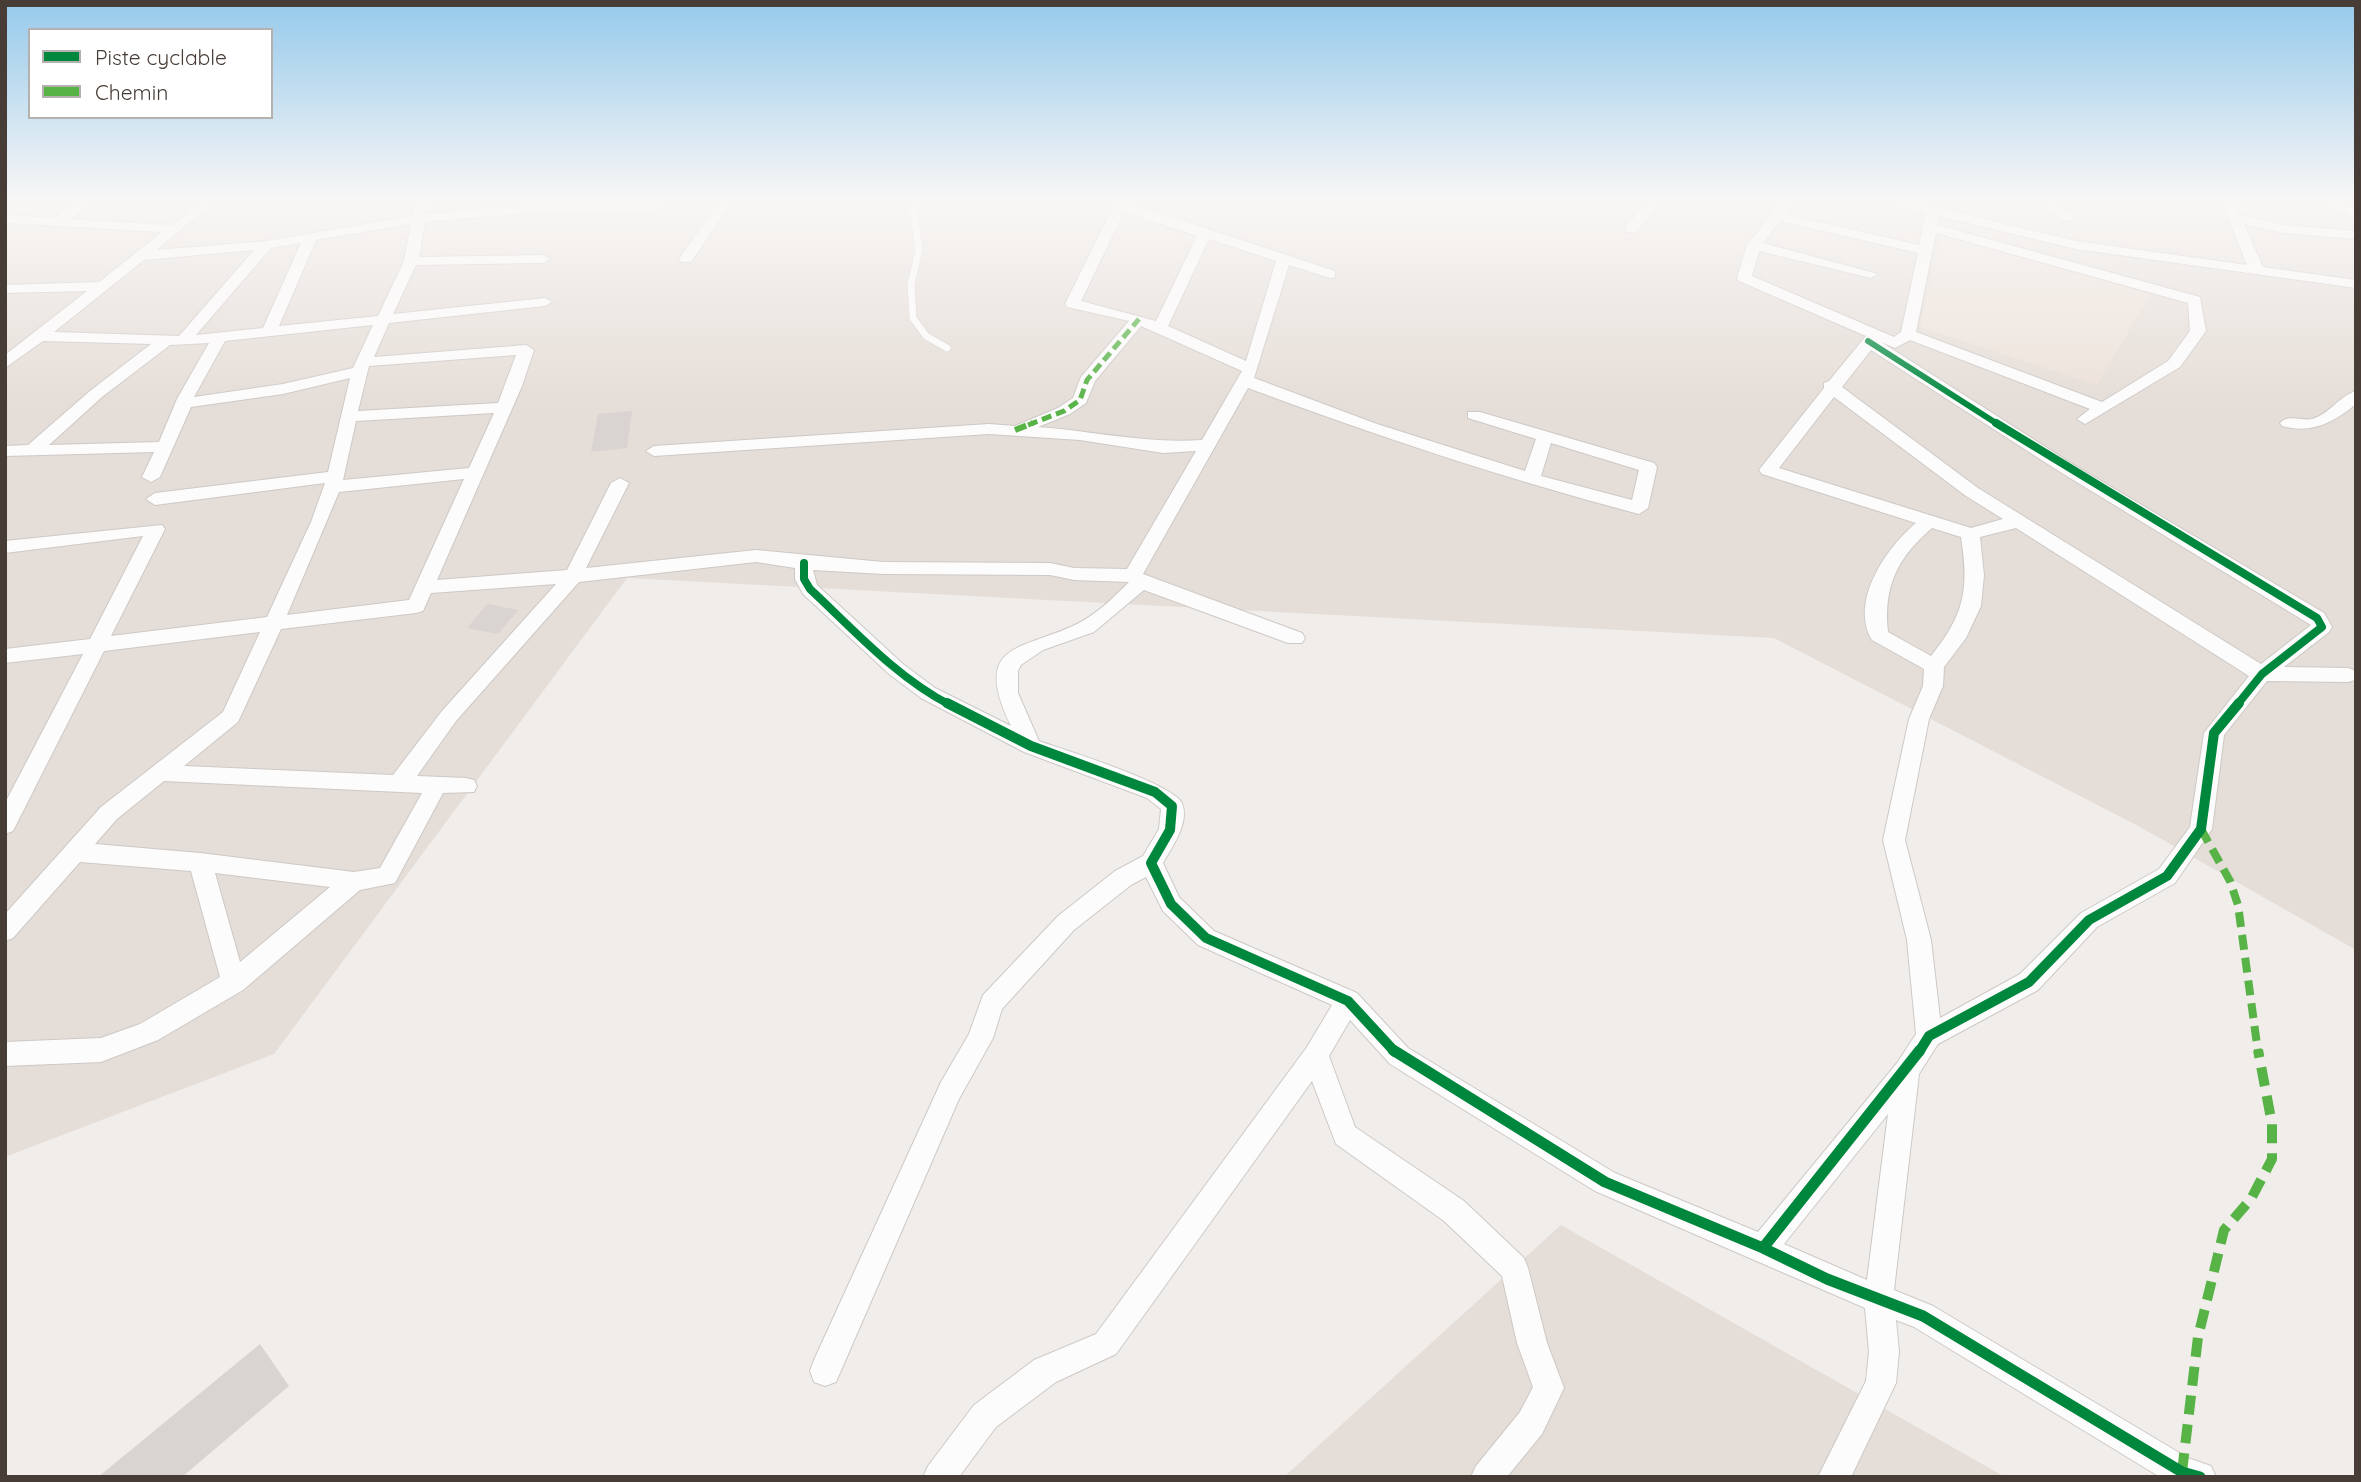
<!DOCTYPE html>
<html>
<head>
<meta charset="utf-8">
<style>
	body { margin:0 }
	#map { position:relative; width:2361px; height:1482px; overflow:hidden; background:#f1edea; font-family:Quicksand,sans-serif }
	canvas { display:block }
	.frame { position:absolute; inset:0; border:7px solid #473c36; pointer-events:none }
	.legend { position:absolute; left:28px; top:28px; width:245px; height:91px; box-sizing:border-box; background:#fff; border:2px solid #b5b1af; margin:0; padding:9px 12px; list-style:none; font-size:21px; color:#473c36 }
	.legend li { display:flex; align-items:center; gap:14px; height:35px }
	.legend b { width:35px; border:2px solid #b5b1af }
</style>
</head>
<body>
<div id="map">
<canvas width="2361" height="1482"></canvas>
<div class="frame"></div>
<ul class="legend">
<li><b style="height:9px;background:#00873e"></b>Piste cyclable</li>
<li><b style="height:9px;background:#57b346"></b>Chemin</li>
</ul>
</div>
<script>
const context = document.querySelector('canvas').getContext('2d');
context.lineJoin = 'round';
function paint(path, color) { context.fillStyle = color; context.fill(path, 'evenodd'); }
function trace(path, color, width, dash) { context.strokeStyle = color; context.lineWidth = width; context.lineCap = dash ? 'butt' : 'round'; context.setLineDash(dash || []); context.stroke(path); }
paint(new Path2D(`
	M 5,199 L 2356,199 L 2356,950 L 2142,828 L 1774,638 L 627,578 L 274,1054 L 5,1157 Z
	M 1561,1225 L 2005,1477 L 1284,1477 Z`), '#e5ddd7');
paint(new Path2D(`
	M 1942,232 L 2151,293 L 2097,385 L 1920,327 Z`), '#ece1d9');
paint(new Path2D(`
	M 632,411 L 627,448 L 591,452 L 598,414 Z
	M 487,604 L 518,610 L 498,634 L 467,628 Z
	M 260,1344 L 289,1386 L 182,1477 L 98,1477 Z`), '#d9d4d1');
const lane = new Path2D(`
	M 912,199 L 919,250 L 911,284 L 913,318 L 926,336 L 947,348`);
const street = new Path2D(`
	M 82,199 L 97,199 L 70,219 L 172,225 L 205,199 L 219,199 L 156,250 L 266,241 L 412,216 L 416,199 L 429,199 L 426,214 L 528,205 L 652,204 L 658,199 L 671,199 L 655,212 L 528,213 L 425,222 L 419,257 L 543,255 L 550,259 L 543,263 L 416,265 L 393,314 L 545,298 L 552,302 L 545,306 L 389,323 L 374,357 L 526,345 L 534,350 L 522,386 L 437,580 L 567,570 L 611,483 L 620,478 L 629,483 L 586,568 L 756,550 L 883,562 L 1050,563 L 1074,568 L 1127,569 L 1196,451 L 1163,453 L 1080,440 L 989,434 L 654,456 L 646,451 L 654,446 L 989,424 L 1015,426 L 1058,408 L 1073,398 L 1081,377 L 1129,321 L 1067,307 L 1065,304 L 1113,207 L 1102,199 L 1117,199 L 1335,271 L 1335,277 L 1330,278 L 1289,265 L 1254,378 L 1377,424 L 1525,471 L 1536,439 L 1468,418 L 1468,412 L 1480,412 L 1654,463 L 1657,467 L 1648,508 L 1639,514 C 1506,479 1377,436 1248,388 L 1143,574 L 1302,633 L 1305,638 L 1302,643 L 1288,643 L 1144,590 L 1094,632 L 1043,650 L 1021,665 L 1018,671 L 1018,693 L 1039,741 C 1065,750 1172,783 1182,803 C 1190,823 1172,847 1163,863 L 1179,897 L 1214,931 L 1357,993 L 1408,1048 L 1615,1173 L 1758,1232 L 1897,1063 L 1916,1034 L 1907,940 L 1883,840 L 1909,719 L 1923,686 L 1924,669 L 1872,640 C 1849,601 1887,547 1916,523 L 1762,474 L 1759,470 L 1824,388 L 1824,383 L 1829,381 L 1866,336 L 1739,281 L 1737,278 L 1747,245 L 1783,199 L 1797,199 L 1785,214 L 1919,245 L 1926,213 L 1881,202 L 1880,199 L 1901,199 L 2076,241 L 2247,265 L 2221,199 L 2233,199 L 2240,215 L 2283,225 L 2356,231 L 2356,239 L 2283,233 L 2244,224 L 2263,267 L 2356,280 L 2356,288 L 2076,249 L 1939,216 L 1937,225 L 2200,297 L 2206,331 L 2180,367 L 2085,424 L 2077,419 L 2090,409 L 1910,340 L 1895,348 L 1881,342 L 2069,462 L 2324,613 L 2332,627 L 2329,632 L 2284,667 L 2348,668 L 2356,671 L 2355,680 L 2348,682 L 2267,681 L 2224,735 L 2212,829 L 2175,883 L 2097,927 L 2038,990 L 1938,1044 L 1919,1074 L 1894,1290 L 1933,1306 L 2188,1458 L 2211,1466 L 2216,1477 L 2160,1477 L 1914,1327 L 1896,1320 L 1899,1352 L 1896,1383 L 1851,1477 L 1818,1477 L 1866,1381 L 1869,1352 L 1865,1308 L 1595,1191 L 1390,1064 L 1350,1020 L 1329,1056 L 1355,1127 L 1464,1201 L 1524,1258 L 1528,1268 L 1547,1343 L 1564,1388 L 1542,1434 L 1507,1477 L 1471,1477 L 1476,1466 L 1520,1412 L 1533,1387 L 1517,1343 L 1502,1276 L 1444,1221 L 1336,1144 L 1312,1081 L 1116,1354 L 1056,1382 L 996,1427 L 959,1477 L 923,1477 L 928,1466 L 974,1405 L 1034,1360 L 1096,1334 L 1307,1047 L 1332,1005 L 1198,945 L 1163,911 L 1146,877 L 1131,885 L 1074,930 L 1002,1009 L 993,1038 L 959,1099 L 836,1382 L 825,1386 L 814,1382 L 810,1371 L 814,1360 L 941,1082 L 969,1034 L 983,995 L 1058,916 L 1115,871 L 1143,856 L 1159,829 L 1161,809 L 1147,798 L 1024,752 L 921,698 L 889,674 L 803,594 L 795,579 L 795,568 L 756,562 L 579,582 L 456,721 L 417,776 L 466,778 L 474,780 L 477,786 L 474,792 L 443,793 L 395,883 L 360,890 L 243,990 L 158,1040 L 101,1062 L 5,1066 L 5,1042 L 101,1038 L 140,1024 L 220,977 L 191,871 L 80,862 L 13,938 L 5,941 L 5,914 L 101,807 L 223,712 L 260,632 L 104,651 L 13,831 L 5,834 L 5,803 L 83,654 L 5,663 L 5,649 L 90,639 L 143,536 L 5,553 L 5,541 L 162,525 L 165,529 L 111,636 L 267,617 L 311,522 L 325,483 L 155,505 L 146,499 L 155,493 L 328,472 L 350,378 L 283,394 L 191,407 L 160,477 L 151,482 L 142,477 L 154,452 L 5,456 L 5,446 L 28,445 L 90,391 L 151,344 L 43,341 L 5,368 L 5,355 L 87,291 L 5,293 L 5,285 L 99,282 L 162,232 L 5,223 L 5,215 L 54,218 ZM 1124,212 L 1197,236 L 1156,321 L 1081,301 ZM 1780,221 L 1918,253 L 1901,332 L 1894,337 L 1752,276 L 1759,251 L 1871,278 L 1878,274 L 1763,243 ZM 411,224 L 404,261 L 378,316 L 279,326 L 316,240 ZM 1936,233 L 2188,303 L 2190,331 L 2168,361 L 2102,402 L 1916,332 ZM 1209,239 L 1276,261 L 1246,361 L 1168,326 ZM 301,243 L 263,328 L 196,335 L 271,248 ZM 254,250 L 179,336 L 54,332 L 144,260 ZM 373,325 L 353,368 L 283,384 L 194,397 L 225,341 ZM 1141,326 L 1242,371 L 1202,440 C 1147,444 1093,431 1038,427 L 1070,414 L 1086,403 L 1095,381 ZM 209,343 L 177,399 L 159,442 L 49,445 L 102,397 L 170,345 ZM 1871,350 L 2057,470 L 2311,625 L 2261,664 L 1978,488 L 1842,387 ZM 516,355 L 498,403 L 358,411 L 369,366 ZM 1834,397 L 1966,496 L 2003,519 L 1971,528 L 1779,468 ZM 494,413 L 469,468 L 343,480 L 356,421 ZM 1551,443 L 1639,470 L 1632,500 L 1541,476 ZM 464,479 L 409,600 L 287,615 L 339,492 ZM 1932,528 L 1961,537 C 1969,589 1965,614 1931,656 L 1888,632 C 1883,586 1898,557 1932,528 ZM 2016,528 L 2249,676 L 2204,733 L 2190,827 L 2159,869 L 2081,913 L 2020,974 L 1940,1018 L 1931,940 L 1905,840 L 1929,719 L 1943,686 L 1944,667 L 1966,638 L 1981,606 L 1984,575 L 1980,537 ZM 813,570 L 883,574 L 1050,575 L 1074,580 L 1129,582 C 1114,597 1098,613 1079,623 C 1024,651 970,640 1011,726 L 935,688 L 903,664 L 817,585 ZM 556,584 L 442,711 L 393,775 L 184,766 L 238,722 L 281,629 L 416,613 L 423,611 L 431,593 ZM 164,781 L 422,793 L 380,868 L 354,872 L 200,853 L 95,844 L 117,819 ZM 215,873 L 330,887 L 240,962 ZM 1888,1114 L 1867,1280 L 1784,1244 Z
	M 721,199 L 734,199 L 691,262 L 681,262 L 679,259 Z
	M 1650,199 L 1664,199 L 1636,232 L 1626,232 L 1626,226 Z
	M 2037,199 L 2052,199 L 2077,218 L 2065,221 Z
	M 2321,199 L 2337,199 L 2356,210 L 2356,220 Z
	M 2356,391 L 2356,404 C 2333,423 2312,434 2282,426 L 2280,423 C 2288,414 2301,421 2312,419 C 2330,414 2339,396 2356,391 Z`);
trace(lane, '#cdc9c6', 8);
trace(street, '#cdc9c6', 2);
trace(lane, '#fdfcfc', 7);
paint(street, '#fdfcfc');
trace(new Path2D(`
	M 1028,425 L 1064,411 L 1080,400 L 1087,380 L 1139,319`), '#57b346', 5, [10, 5]);
trace(new Path2D(`
	M 1015,430 L 1033,423`), '#57b346', 6, [12, 6]);
trace(new Path2D(`
	M 2201,829 L 2230,881 L 2238,905 L 2258,1052`), '#57b346', 8, [15, 8]);
trace(new Path2D(`
	M 2182,1472 L 2198,1337 L 2224,1230 L 2251,1199 L 2272,1159 L 2272,1124 L 2258,1050`), '#57b346', 10, [19, 10]);
trace(new Path2D(`
	M 1868,341 L 1999,425`), '#00873e', 6);
trace(new Path2D(`
	M 1996,423 L 2317,618 L 2322,627 L 2262,674 L 2237,705
	M 804,563 L 804,579 L 810,589 C 854,630 896,677 950,705`), '#00873e', 8);
trace(new Path2D(`
	M 947,703 L 1031,746 L 1155,792 L 1172,806 L 1170,830 L 1151,863 L 1171,904 L 1206,938 L 1348,1001 L 1395,1052
	M 1919,1052 L 1929,1036 L 2029,982 L 2089,920 L 2167,876 L 2201,829 L 2214,733 L 2239,703`), '#00873e', 10);
trace(new Path2D(`
	M 1393,1050 L 1605,1182 L 1763,1248 L 1827,1279 L 1923,1316 L 2182,1472 L 2200,1477
	M 1763,1248 L 1920,1050`), '#00873e', 11);
const sky = context.createLinearGradient(0, 0, 0, 406);
sky.addColorStop(0, '#95c9eb');
sky.addColorStop(0.49, '#f9f7f6');
sky.addColorStop(1, '#f9f7f600');
context.fillStyle = sky;
context.fillRect(0, 0, 2361, 406);
</script>
</body>
</html>
